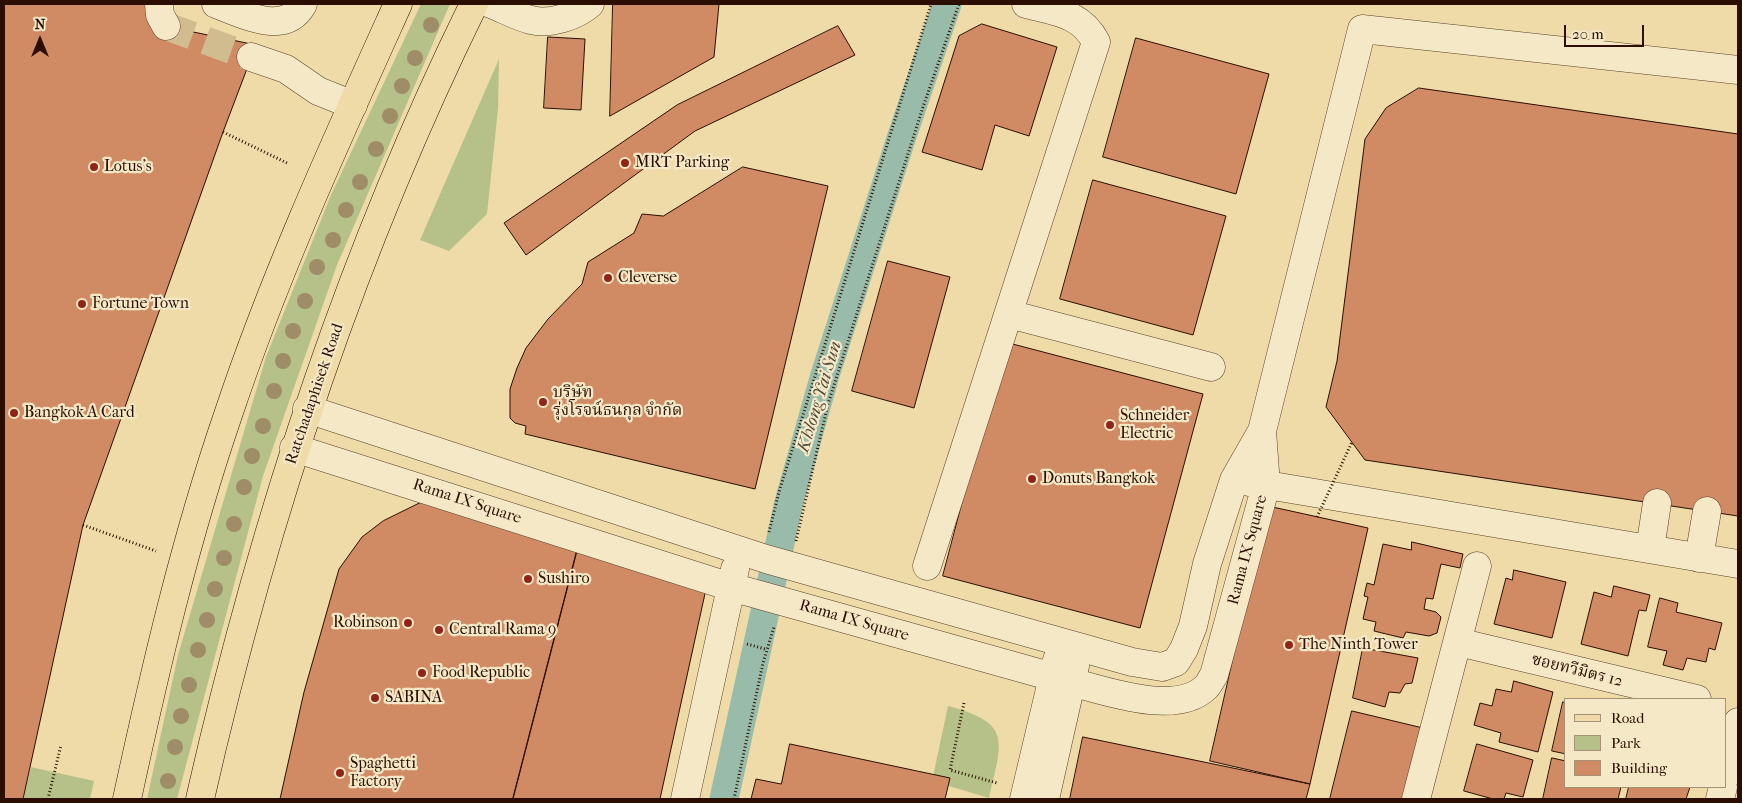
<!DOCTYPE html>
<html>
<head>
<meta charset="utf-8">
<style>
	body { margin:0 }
	#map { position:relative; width:1742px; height:803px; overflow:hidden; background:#eedba8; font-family:"IM FELL French Canon",serif }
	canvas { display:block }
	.frame { position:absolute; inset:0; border:5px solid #2b0e00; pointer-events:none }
	.legend { position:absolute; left:1564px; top:698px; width:162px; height:90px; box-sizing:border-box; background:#f4e8c6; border:1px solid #a49177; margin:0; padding:6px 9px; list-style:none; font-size:15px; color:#2b0e00 }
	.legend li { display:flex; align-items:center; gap:10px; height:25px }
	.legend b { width:25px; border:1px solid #a49177 }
	.north { position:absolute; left:15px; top:15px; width:50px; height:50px; -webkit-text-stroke:4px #f4e8c6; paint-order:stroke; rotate:0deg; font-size:14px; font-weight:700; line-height:20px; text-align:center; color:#2b0e00 }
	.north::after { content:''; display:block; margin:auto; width:18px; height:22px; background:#2b0e00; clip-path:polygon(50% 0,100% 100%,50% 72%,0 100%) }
	.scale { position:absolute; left:1564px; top:25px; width:80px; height:22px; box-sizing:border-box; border:2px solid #2b0e00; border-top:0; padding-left:6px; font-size:15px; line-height:18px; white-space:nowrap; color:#2b0e00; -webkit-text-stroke:4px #f4e8c6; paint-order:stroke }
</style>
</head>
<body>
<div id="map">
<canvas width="1742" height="803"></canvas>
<div class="frame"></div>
<ul class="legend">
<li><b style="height:6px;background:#eedba8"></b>Road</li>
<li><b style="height:14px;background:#b6c18a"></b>Park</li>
<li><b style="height:14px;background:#d08b65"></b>Building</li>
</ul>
<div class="north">N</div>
<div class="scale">20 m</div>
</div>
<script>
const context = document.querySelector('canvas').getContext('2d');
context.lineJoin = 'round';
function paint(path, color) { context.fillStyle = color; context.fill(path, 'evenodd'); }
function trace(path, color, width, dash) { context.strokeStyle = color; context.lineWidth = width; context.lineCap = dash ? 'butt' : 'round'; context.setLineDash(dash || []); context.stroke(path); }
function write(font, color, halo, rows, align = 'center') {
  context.font = font + ' "IM FELL French Canon","Noto Serif Thai",serif'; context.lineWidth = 4.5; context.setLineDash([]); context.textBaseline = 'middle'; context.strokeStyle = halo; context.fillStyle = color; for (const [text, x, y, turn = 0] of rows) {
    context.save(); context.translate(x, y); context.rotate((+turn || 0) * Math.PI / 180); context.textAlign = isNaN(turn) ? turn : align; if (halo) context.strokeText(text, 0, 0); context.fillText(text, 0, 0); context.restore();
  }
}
paint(new Path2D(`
	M 421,4 L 450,4 L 337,265 L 263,476 L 177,799 L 147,799 L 178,655 L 266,357 L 331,195 Z
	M 499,59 L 498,109 L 487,214 L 449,251 L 420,240 Z
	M 948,706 C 1013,723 1002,741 989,798 L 932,781 Z
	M 31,767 L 94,781 L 90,799 L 23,799 Z`), '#b6c18a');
trace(new Path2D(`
	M 724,799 L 789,502 L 825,375 L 901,139 L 947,4`), '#9ba', 29);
const building = new Path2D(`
	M 4,4 L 151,4 L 150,23 L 256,45 L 223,132 L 83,525 L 23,799 L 4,799 Z
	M 613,4 L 719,4 L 714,57 L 610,116 Z
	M 982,24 L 1057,47 L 1029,136 L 995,125 L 982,170 L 922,152 L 959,36 Z
	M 838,26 L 855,55 L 695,131 L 526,255 L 504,223 L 677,105 Z
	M 548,37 L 585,39 L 581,110 L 544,108 Z
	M 1136,38 L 1269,74 L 1236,194 L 1103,157 Z
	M 1419,88 L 1738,134 L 1738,516 L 1365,460 L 1326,407 L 1337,361 L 1365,139 L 1386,108 Z
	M 743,167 L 828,186 L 755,489 L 525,434 L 526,426 L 515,423 L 510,418 L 510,389 L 517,368 L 526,348 L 548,319 L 582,284 L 588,262 L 634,233 L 642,214 L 663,216 Z
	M 1093,180 L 1226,216 L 1193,335 L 1060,299 Z
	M 888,261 L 950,277 L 914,408 L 852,391 Z
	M 1005,342 L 1203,394 L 1140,628 L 943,576 Z
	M 424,501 L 578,547 L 513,799 L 280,799 L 304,692 L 339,569 L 362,537 L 383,521 Z
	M 1268,506 L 1368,528 L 1310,784 L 1210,761 Z
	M 1412,542 L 1463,554 L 1460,568 L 1441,564 L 1433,599 L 1426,598 L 1424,609 L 1436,612 L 1441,617 L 1437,633 L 1429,636 L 1406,632 L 1403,638 L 1374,631 L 1376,622 L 1363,619 L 1368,597 L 1364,596 L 1367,583 L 1374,585 L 1383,544 L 1411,550 Z
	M 578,547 L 706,589 L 660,799 L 513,799 Z
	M 1514,570 L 1566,582 L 1552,638 L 1494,624 L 1506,578 L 1512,580 Z
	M 1614,586 L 1650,595 L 1646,611 L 1639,610 L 1628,656 L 1581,644 L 1594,592 L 1611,597 Z
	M 1660,598 L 1678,603 L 1676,612 L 1722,623 L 1715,650 L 1709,648 L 1706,662 L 1687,658 L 1683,670 L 1663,665 L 1667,651 L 1648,647 Z
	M 1363,648 L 1418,658 L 1412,683 L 1405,684 L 1400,693 L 1389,692 L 1385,707 L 1353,698 Z
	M 1514,681 L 1553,692 L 1538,752 L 1499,742 L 1501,733 L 1474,725 L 1480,703 L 1492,706 L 1496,689 L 1511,692 Z
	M 1563,702 L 1566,703 L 1566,754 L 1552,751 Z
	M 1352,711 L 1423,728 L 1405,799 L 1330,799 Z
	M 1083,737 L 1310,784 L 1306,799 L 1070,799 Z
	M 790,744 L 950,778 L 945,799 L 751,799 L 756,779 L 781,784 Z
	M 1477,744 L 1533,760 L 1523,797 L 1506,793 L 1504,799 L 1493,799 L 1464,791 Z
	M 1552,758 L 1566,761 L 1566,787 L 1621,787 L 1618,799 L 1543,799 Z
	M 1629,787 L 1690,787 L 1686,799 L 1626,799 Z`);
paint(building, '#d08b65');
trace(building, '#2b0e00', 1);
trace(new Path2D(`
	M 166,26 L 251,57`), '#d1bc8f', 28, [28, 14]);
const minor = new Path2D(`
	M 159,4 L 160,15 L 166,26
	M 216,4 C 242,14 285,37 303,4
	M 491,4 C 504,9 518,17 531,20 C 550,25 576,16 590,4
	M 251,57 L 286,69 L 318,91 L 353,105
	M 1009,314 L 1211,367
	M 307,409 L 766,559 L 1132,662 L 1162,667 L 1176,662 L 1184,649 L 1193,626 L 1207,564 L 1234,480 L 1262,431 L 1362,29 L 1738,70
	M 294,448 L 731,587 L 1071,682 C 1106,691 1175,716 1205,688 C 1209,685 1211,679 1214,675 L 1266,485 L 1262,431
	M 1249,482 L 1738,564
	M 1650,549 L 1657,503
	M 1699,558 L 1707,511
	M 927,566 L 1096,42 C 1081,13 1056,12 1026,4
	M 1458,642 L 1697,699
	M 1726,775 L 1738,722
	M 685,799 L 735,569
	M 1024,799 L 1057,660
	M 1045,799 L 1075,666
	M 1416,799 L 1477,566
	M 1720,799 L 1723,787`);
const major = new Path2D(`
	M 127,799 C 155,670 185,540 228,415 C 275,274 337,139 398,4
	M 200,799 C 262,526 350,256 474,4`);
trace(minor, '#5c412a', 29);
trace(major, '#2b0e00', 29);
trace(new Path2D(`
	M 223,132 L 287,163
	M 83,525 L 156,551
	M 769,532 L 779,492 L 931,4
	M 796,541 L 828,404 L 923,107 L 959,4
	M 747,644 L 765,649
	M 964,703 L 950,770 L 997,783
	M 48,799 L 61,745
	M 734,799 L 763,663 L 774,627`), '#2b0e00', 3, [1, 2.5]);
trace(minor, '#f4e8c6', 28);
trace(major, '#eedba8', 28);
trace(new Path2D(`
	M 1317,517 L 1352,442`), '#2b0e00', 3, [1, 2.5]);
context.fillStyle = '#9e8d66';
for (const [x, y] of [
	[431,25],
	[415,58],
	[402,86],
	[390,116],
	[376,149],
	[360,182],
	[346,210],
	[333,240],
	[317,267],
	[305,301],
	[293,331],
	[283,361],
	[274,391],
	[263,426],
	[252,456],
	[244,487],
	[234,524],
	[224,558],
	[215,589],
	[207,620],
	[198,650],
	[189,685],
	[181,716],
	[175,747],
	[168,781]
]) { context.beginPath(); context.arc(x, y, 8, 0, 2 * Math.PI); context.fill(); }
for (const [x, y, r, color] of [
	[625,163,5,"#8f2418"],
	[94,167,5,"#8f2418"],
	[608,278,5,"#8f2418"],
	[82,304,5,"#8f2418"],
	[543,402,5,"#8f2418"],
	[14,413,5,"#8f2418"],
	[1110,425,5,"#8f2418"],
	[1032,479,5,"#8f2418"],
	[528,579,5,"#8f2418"],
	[408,623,5,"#8f2418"],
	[439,630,5,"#8f2418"],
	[1289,645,5,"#8f2418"],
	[422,673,5,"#8f2418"],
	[375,698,5,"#8f2418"],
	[340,773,5,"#8f2418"]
]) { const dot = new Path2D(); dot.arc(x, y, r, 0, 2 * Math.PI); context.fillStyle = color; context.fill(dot); trace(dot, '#f4e8c6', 2); }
write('16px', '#2b0e00', '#f4e8c6', [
	["MRT Parking",635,163],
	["Lotus's",104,167],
	["Cleverse",618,278],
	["Fortune Town",92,304],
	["บริษัท",553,393],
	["รุ่งโรจน์ธนกุล จำกัด",553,411],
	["Bangkok A Card",24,413],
	["Schneider",1120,416],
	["Electric",1120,434],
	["Donuts Bangkok",1042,479],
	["Sushiro",538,579],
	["Robinson",398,623,"right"],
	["Central Rama 9",449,630],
	["The Ninth Tower",1299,645],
	["Food Republic",432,673],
	["SABINA",385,698],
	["Spaghetti",350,764],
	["Factory",350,782]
], 'left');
write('16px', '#2b0e00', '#f4e8c6', [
	["Ratchadaphisek Road",315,394,-71],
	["Rama IX Square",467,502,18],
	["Rama IX Square",1248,550,-75],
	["Rama IX Square",854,621,16],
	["ซอยทวีมิตร 12",1577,671,14]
]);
write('italic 18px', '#524b3c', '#f4e8c6', [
	["Khlong Yai Sun",820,397,-73]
]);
</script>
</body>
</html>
